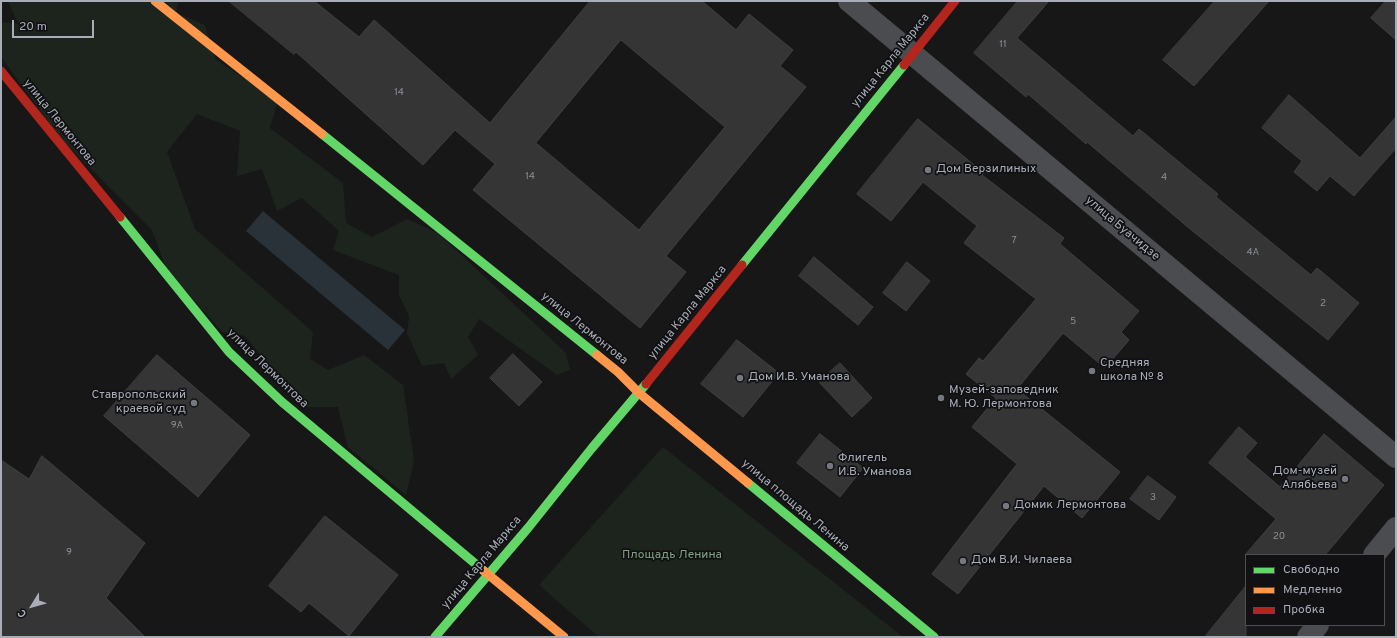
<!DOCTYPE html>
<html>
<head>
<meta charset="utf-8">
<style>
	body { margin:0 }
	#map { position:relative; width:1397px; height:638px; overflow:hidden; background:#171717; font-family:Overpass,sans-serif }
	canvas { display:block }
	.frame { position:absolute; inset:0; border:2px solid #a8adb8; pointer-events:none }
	.legend { position:absolute; left:1245px; top:554px; width:140px; height:72px; box-sizing:border-box; background:#111113; border:1px solid #4d4f55; margin:0; padding:5px 7px; list-style:none; font-size:12px; color:#a8adb8 }
	.legend li { display:flex; align-items:center; gap:8px; height:20px }
	.legend b { width:20px; border:1px solid #4d4f55 }
	.north { position:absolute; left:12px; top:586px; width:40px; height:40px; -webkit-text-stroke:3px #111113; paint-order:stroke; rotate:233deg; font-size:11px; font-weight:700; line-height:16px; text-align:center; color:#a8adb8 }
	.north::after { content:''; display:block; margin:auto; width:14px; height:18px; background:#a8adb8; clip-path:polygon(50% 0,100% 100%,50% 72%,0 100%) }
	.scale { position:absolute; left:12px; top:20px; width:82px; height:18px; box-sizing:border-box; border:2px solid #a8adb8; border-top:0; padding-left:5px; font-size:12px; line-height:14px; white-space:nowrap; color:#a8adb8; -webkit-text-stroke:3px #111113; paint-order:stroke }
</style>
</head>
<body>
<div id="map">
<canvas width="1397" height="638"></canvas>
<div class="frame"></div>
<ul class="legend">
<li><b style="height:5px;background:#63d668"></b>Свободно</li>
<li><b style="height:5px;background:#ff974d"></b>Медленно</li>
<li><b style="height:5px;background:#b3261e"></b>Пробка</li>
</ul>
<div class="north">С</div>
<div class="scale">20 m</div>
</div>
<script>
const context = document.querySelector('canvas').getContext('2d');
context.lineJoin = 'round';
function paint(path, color) { context.fillStyle = color; context.fill(path, 'evenodd'); }
function trace(path, color, width, dash) { context.strokeStyle = color; context.lineWidth = width; context.lineCap = dash ? 'butt' : 'round'; context.setLineDash(dash || []); context.stroke(path); }
function write(font, color, halo, rows, align = 'center') {
  context.font = font + ' Overpass,sans-serif'; context.lineWidth = 3.5; context.setLineDash([]); context.textBaseline = 'middle'; context.strokeStyle = halo; context.fillStyle = color; for (const [text, x, y, turn = 0] of rows) {
    context.save(); context.translate(x, y); context.rotate((+turn || 0) * Math.PI / 180); context.textAlign = isNaN(turn) ? turn : align; if (halo) context.strokeText(text, 0, 0); context.fillText(text, 0, 0); context.restore();
  }
}
paint(new Path2D(`
	M 8,1 L 178,1 L 176,13 L 205,25 L 216,60 L 278,100 L 270,128 L 343,183 L 346,223 L 372,237 L 407,219 L 438,233 L 566,353 L 570,370 L 557,375 L 479,319 L 468,337 L 478,355 L 451,379 L 444,363 L 422,366 L 407,333 L 409,316 L 399,295 L 399,275 L 333,250 L 339,231 L 302,198 L 277,211 L 262,169 L 237,176 L 240,131 L 197,114 L 167,152 L 195,229 L 313,332 L 310,359 L 328,370 L 364,355 L 403,385 L 414,461 L 406,495 L 348,447 L 338,407 L 304,407 L 245,336 L 222,332 L 166,268 L 152,230 L 61,139 L 1,57 L 1,22 L 18,24 Z
	M 663,447 L 903,637 L 599,637 L 539,585 Z`), '#1d241e');
paint(new Path2D(`
	M 263,211 L 405,330 L 388,350 L 246,231 Z`), '#2a3239');
const building = new Path2D(`
	M 229,1 L 314,1 L 359,37 L 374,20 L 490,123 L 590,1 L 702,1 L 736,30 L 749,14 L 793,50 L 780,66 L 806,87 L 666,256 L 686,272 L 640,328 L 473,190 L 495,164 L 455,130 L 423,165 L 296,52 L 294,54 ZM 621,40 L 725,127 L 639,230 L 536,143 Z
	M 1018,1 L 1049,1 L 1017,38 L 1133,136 L 1139,129 L 1218,194 L 1216,197 L 1311,275 L 1317,268 L 1359,303 L 1328,340 L 1189,228 L 1087,142 L 1086,144 L 1028,94 L 1026,97 L 974,53 Z
	M 1215,1 L 1269,1 L 1194,86 L 1163,60 Z
	M 1386,1 L 1396,1 L 1396,40 L 1371,18 Z
	M 1289,95 L 1360,158 L 1396,117 L 1396,148 L 1354,196 L 1330,176 L 1317,191 L 1294,172 L 1302,161 L 1262,128 Z
	M 918,119 L 984,173 L 982,175 L 1064,238 L 1060,244 L 1139,311 L 1121,332 L 1129,340 L 1105,368 L 1063,333 L 1017,389 L 1120,472 L 1082,518 L 1044,486 L 958,594 L 932,574 L 1017,464 L 972,427 L 996,398 L 966,374 L 979,358 L 983,361 L 1036,299 L 964,243 L 977,226 L 923,182 L 891,221 L 857,194 Z
	M 814,257 L 873,307 L 858,325 L 799,276 Z
	M 907,262 L 930,281 L 906,311 L 883,293 Z
	M 737,340 L 779,373 L 743,417 L 701,384 Z
	M 513,354 L 542,382 L 519,406 L 490,378 Z
	M 157,355 L 250,435 L 198,497 L 104,416 Z
	M 840,363 L 872,398 L 852,417 L 819,382 Z
	M 1239,427 L 1257,443 L 1245,457 L 1280,487 L 1324,434 L 1384,485 L 1325,555 L 1245,555 L 1276,519 L 1209,463 Z
	M 820,434 L 863,468 L 840,497 L 797,463 Z
	M 42,456 L 145,543 L 106,598 L 145,637 L 1,637 L 1,460 L 29,479 Z
	M 1148,476 L 1176,497 L 1159,520 L 1130,499 Z
	M 325,516 L 398,575 L 349,636 L 309,603 L 301,612 L 269,586 Z
	M 1246,586 L 1246,637 L 1205,637 Z`);
paint(building, '#353536');
trace(building, '#3f4043', 1);
trace(new Path2D(`
	M 849,1 L 1396,457
	M 1374,555 L 1396,528
	M 1308,637 L 1318,625`), '#4b4c50', 22);
trace(new Path2D(`
	M 322,134 L 597,355
	M 120,217 L 229,352 L 282,402 L 484,571
	M 742,265 L 904,65
	M 748,483 L 934,637
	M 435,637 L 528,528 L 592,448 L 646,384`), '#63d668', 9);
trace(new Path2D(`
	M 155,1 L 322,134
	M 597,355 L 618,372 L 639,393 L 748,483
	M 484,571 L 564,637`), '#ff974d', 9);
trace(new Path2D(`
	M 904,65 L 955,1
	M 1,71 L 120,217
	M 646,384 L 742,265`), '#b3261e', 9);
for (const [x, y, r, color] of [
	[928,170,4,"#757880"],
	[1092,371,4,"#757880"],
	[740,378,4,"#757880"],
	[941,398,4,"#757880"],
	[194,403,4,"#757880"],
	[830,466,4,"#757880"],
	[1345,479,4,"#757880"],
	[1006,506,4,"#757880"],
	[963,561,4,"#757880"]
]) { const dot = new Path2D(); dot.arc(x, y, r, 0, 2 * Math.PI); context.fillStyle = color; context.fill(dot); trace(dot, '#111113', 1.5); }
write('10px', '#8b8f98', null, [
	["11",1003,45],
	["14",399,93],
	["14",530,177],
	["4",1164,178],
	["7",1014,241],
	["4А",1253,253],
	["2",1323,304],
	["5",1073,322],
	["9А",177,426],
	["3",1153,498],
	["20",1279,537],
	["9",69,553]
]);
write('12px', '#a8adb8', '#111113', [
	["улица Карла Маркса",891,61,-51],
	["улица Лермонтова",59,123,51],
	["улица Буачидзе",1122,229,40],
	["улица Карла Маркса",688,313,-51],
	["улица Лермонтова",584,329,39],
	["улица Лермонтова",267,369,44],
	["улица площадь Ленина",795,506,40],
	["улица Карла Маркса",482,563,-50]
]);
write('12px', '#a8adb8', '#111113', [
	["Дом Верзилиных",936,170],
	["Средняя",1100,364],
	["школа № 8",1100,378],
	["Дом И.В. Уманова",748,378],
	["Музей-заповедник",949,391],
	["М. Ю. Лермонтова",949,405],
	["Ставропольский",186,396,"right"],
	["краевой суд",186,410,"right"],
	["Флигель",838,459],
	["И.В. Уманова",838,473],
	["Дом-музей",1337,472,"right"],
	["Алябьева",1337,486,"right"],
	["Домик Лермонтова",1014,506],
	["Дом В.И. Чилаева",971,561]
], 'left');
write('12px', '#7fa381', '#111113', [
	["Площадь Ленина",672,556]
]);
</script>
</body>
</html>
